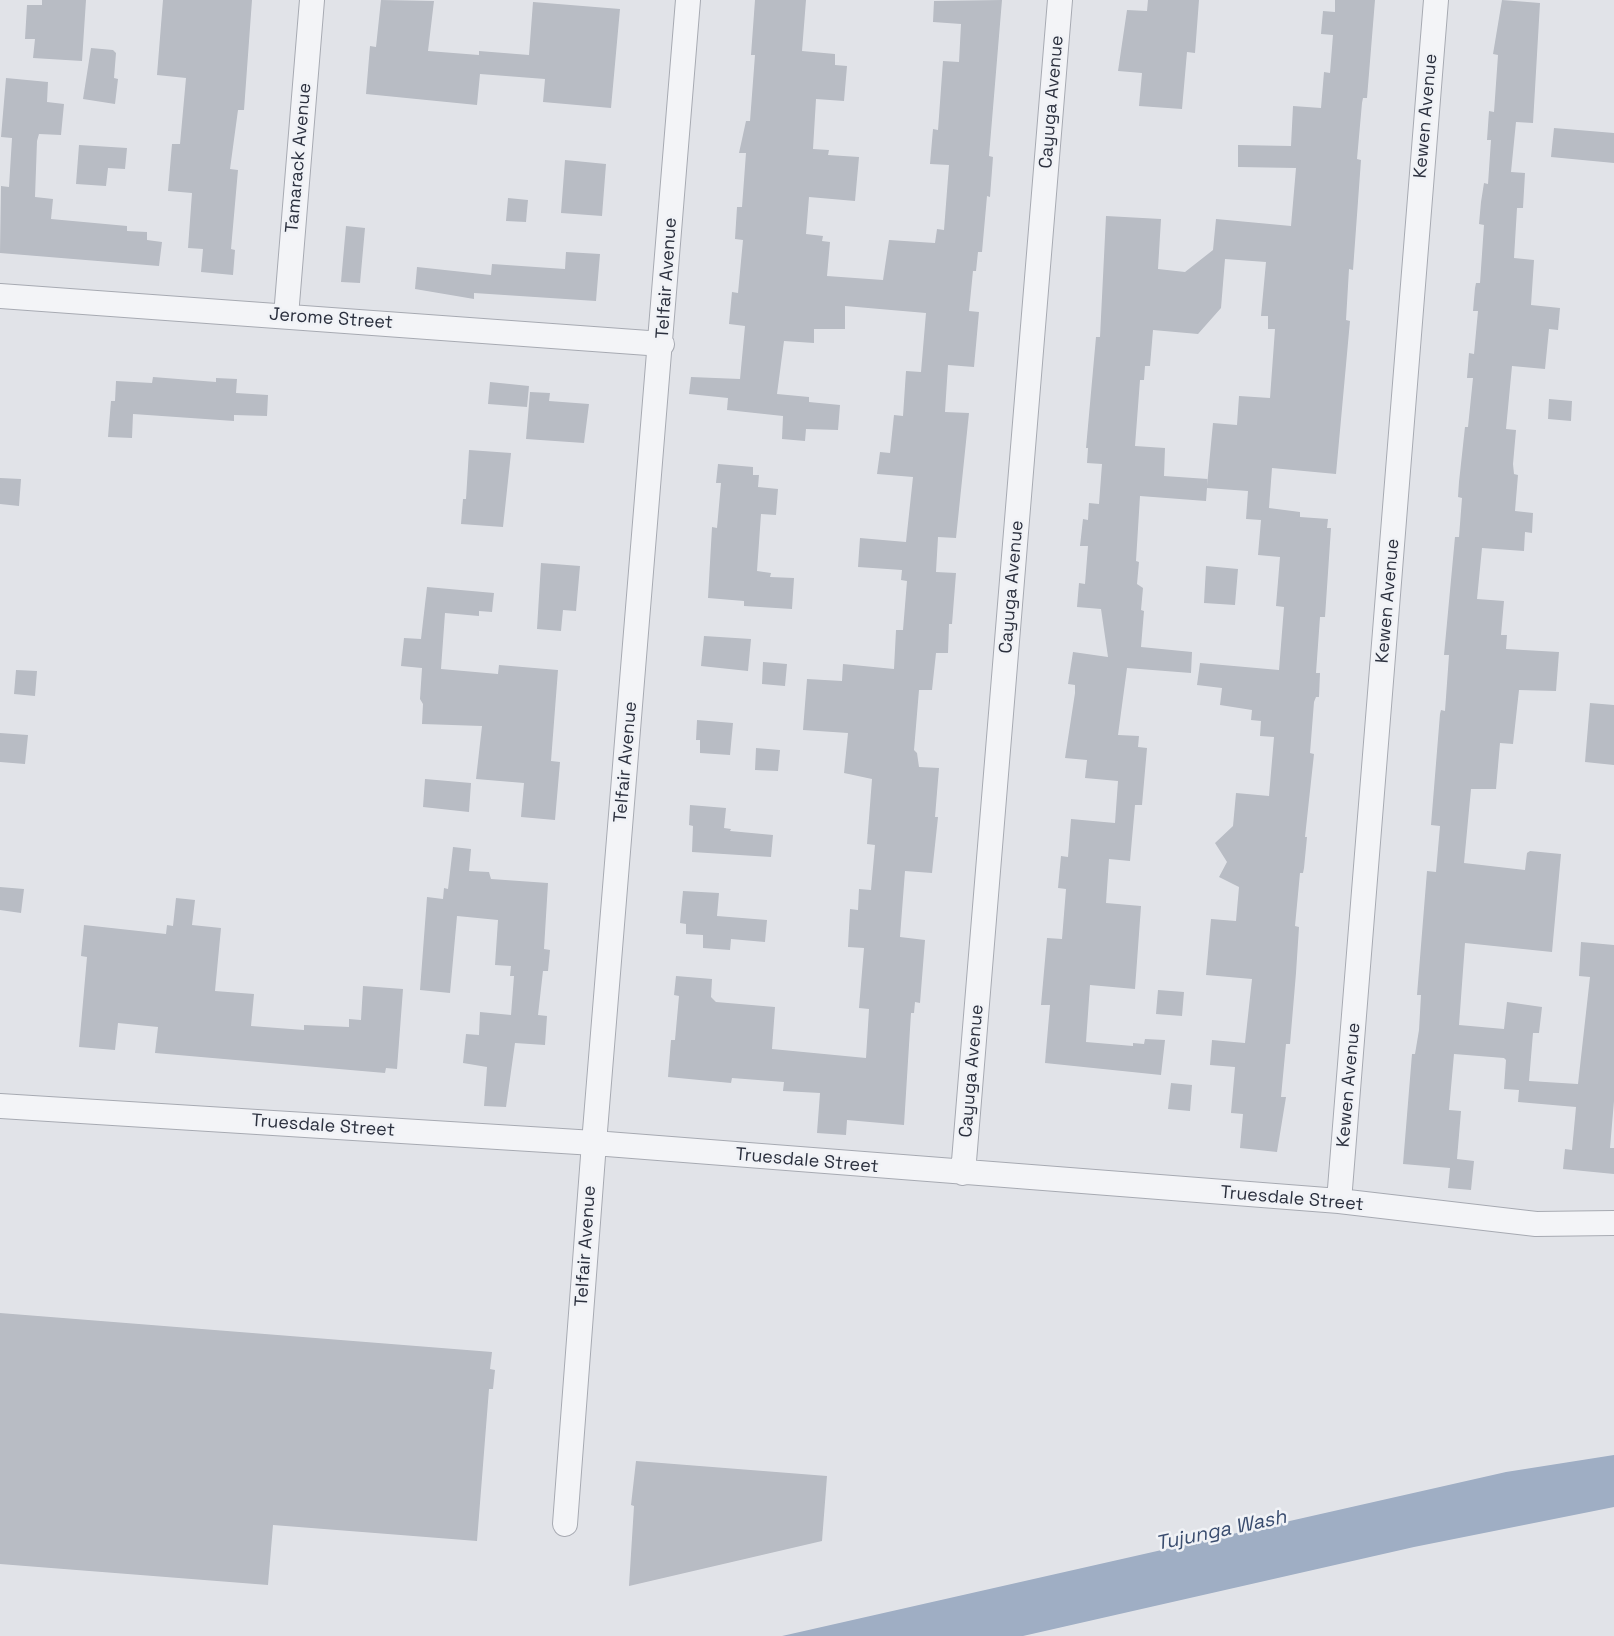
<!DOCTYPE html>
<html>
<head>
<meta charset="utf-8">
<style>
	body { margin:0 }
	canvas { display:block; background:#e1e3e8 }
</style>
</head>
<body>
<canvas width="1614" height="1636"></canvas>
<script>
const context = document.querySelector('canvas').getContext('2d');
context.lineJoin = 'round';
function paint(path, color) { context.fillStyle = color; context.fill(path, 'evenodd'); }
function trace(path, color, width, dash) { context.strokeStyle = color; context.lineWidth = width; context.lineCap = dash ? 'butt' : 'round'; context.setLineDash(dash || []); context.stroke(path); }
function write(font, color, halo, rows, align = 'center') {
  context.font = font + ' "Space Grotesk",sans-serif'; context.lineWidth = 5; context.setLineDash([]); context.textBaseline = 'middle'; context.strokeStyle = halo; context.fillStyle = color; for (const [text, x, y, turn = 0] of rows) {
    context.save(); context.translate(x, y); context.rotate((+turn || 0) * Math.PI / 180); context.textAlign = isNaN(turn) ? turn : align; if (halo) context.strokeText(text, 0, 0); context.fillText(text, 0, 0); context.restore();
  }
}
paint(new Path2D(`
	M 1614,1455 L 1614,1507 L 1414,1547 L 1023,1636 L 782,1636 L 1506,1472 Z`), '#9faec4');
paint(new Path2D(`
	M 42,0 L 86,0 L 82,61 L 33,58 L 35,39 L 25,39 L 27,5 L 42,5 Z
	M 163,0 L 252,0 L 244,110 L 238,110 L 230,169 L 238,170 L 231,249 L 235,250 L 233,275 L 201,272 L 203,249 L 188,248 L 192,193 L 168,191 L 172,144 L 180,144 L 186,78 L 157,75 Z
	M 381,0 L 434,1 L 428,51 L 479,55 L 479,51 L 529,55 L 533,2 L 620,9 L 611,108 L 543,102 L 545,79 L 480,74 L 477,105 L 366,94 L 370,46 L 376,47 Z
	M 755,0 L 806,0 L 802,51 L 835,54 L 835,65 L 847,66 L 844,101 L 816,99 L 813,149 L 829,150 L 828,155 L 859,157 L 855,201 L 809,197 L 806,234 L 823,236 L 822,241 L 830,242 L 827,276 L 883,280 L 889,240 L 935,243 L 937,229 L 944,230 L 949,165 L 930,164 L 933,129 L 938,130 L 943,61 L 959,62 L 961,24 L 933,22 L 934,1 L 1002,0 L 989,156 L 993,157 L 990,197 L 987,196 L 982,252 L 978,252 L 976,271 L 973,271 L 969,311 L 979,312 L 974,367 L 948,365 L 945,412 L 969,413 L 956,538 L 938,537 L 936,572 L 956,573 L 952,624 L 949,624 L 948,653 L 936,653 L 932,690 L 919,690 L 914,750 L 917,753 L 919,767 L 939,768 L 935,817 L 938,817 L 932,873 L 905,871 L 900,937 L 925,940 L 920,1003 L 915,1002 L 914,1013 L 911,1013 L 904,1125 L 847,1120 L 846,1135 L 817,1133 L 820,1093 L 783,1091 L 784,1082 L 732,1078 L 731,1083 L 668,1077 L 671,1040 L 675,1040 L 679,996 L 674,995 L 676,976 L 712,979 L 711,997 L 716,1002 L 775,1007 L 772,1049 L 866,1058 L 869,1009 L 859,1008 L 864,948 L 848,947 L 850,909 L 858,910 L 859,889 L 871,890 L 875,845 L 867,844 L 872,779 L 844,773 L 848,733 L 803,730 L 807,679 L 842,681 L 843,664 L 894,669 L 896,630 L 903,630 L 907,581 L 901,580 L 902,570 L 858,567 L 860,538 L 906,542 L 913,477 L 877,474 L 880,452 L 890,453 L 894,415 L 903,416 L 906,371 L 921,372 L 926,313 L 845,306 L 845,329 L 814,329 L 814,343 L 784,341 L 777,394 L 809,397 L 809,402 L 840,405 L 838,430 L 806,429 L 805,441 L 782,439 L 783,416 L 727,410 L 728,398 L 689,394 L 691,377 L 740,379 L 745,326 L 729,324 L 732,292 L 738,293 L 743,240 L 735,239 L 737,207 L 742,207 L 746,153 L 739,153 L 746,121 L 750,121 L 755,55 L 751,55 Z
	M 1148,0 L 1199,0 L 1195,53 L 1187,52 L 1182,109 L 1139,106 L 1142,73 L 1118,71 L 1127,10 L 1147,11 Z
	M 1335,0 L 1375,0 L 1367,98 L 1363,98 L 1362,103 L 1357,159 L 1361,160 L 1353,270 L 1349,269 L 1346,320 L 1350,321 L 1336,474 L 1272,468 L 1269,508 L 1300,512 L 1300,517 L 1328,519 L 1327,528 L 1331,528 L 1325,617 L 1320,617 L 1316,673 L 1320,673 L 1319,697 L 1316,697 L 1314,702 L 1310,753 L 1314,754 L 1305,837 L 1307,837 L 1304,868 L 1303,873 L 1300,873 L 1295,926 L 1299,927 L 1296,973 L 1290,1044 L 1286,1044 L 1281,1097 L 1286,1097 L 1277,1152 L 1240,1148 L 1243,1114 L 1231,1113 L 1235,1067 L 1210,1065 L 1212,1040 L 1245,1043 L 1252,979 L 1206,975 L 1211,919 L 1236,921 L 1239,887 L 1219,877 L 1227,862 L 1215,843 L 1233,826 L 1236,793 L 1269,796 L 1274,737 L 1260,736 L 1261,721 L 1251,720 L 1252,710 L 1220,705 L 1222,688 L 1197,685 L 1200,663 L 1279,670 L 1284,607 L 1276,606 L 1280,557 L 1258,555 L 1261,520 L 1246,519 L 1248,491 L 1207,488 L 1206,501 L 1140,496 L 1136,561 L 1139,562 L 1137,584 L 1143,588 L 1141,610 L 1144,611 L 1141,647 L 1192,652 L 1191,673 L 1127,668 L 1118,735 L 1139,736 L 1138,747 L 1147,748 L 1142,805 L 1135,805 L 1130,861 L 1109,859 L 1106,903 L 1141,906 L 1135,989 L 1090,985 L 1086,1042 L 1133,1046 L 1133,1043 L 1144,1044 L 1145,1039 L 1165,1040 L 1161,1075 L 1045,1063 L 1050,1005 L 1041,1005 L 1047,938 L 1062,939 L 1066,889 L 1058,888 L 1061,856 L 1068,857 L 1071,819 L 1115,823 L 1118,781 L 1085,778 L 1087,760 L 1065,758 L 1075,693 L 1075,685 L 1068,684 L 1073,652 L 1108,657 L 1101,609 L 1077,607 L 1079,583 L 1085,584 L 1088,546 L 1080,546 L 1083,519 L 1088,520 L 1089,503 L 1099,504 L 1102,464 L 1087,463 L 1088,448 L 1086,448 L 1096,337 L 1100,337 L 1106,216 L 1161,219 L 1158,269 L 1185,272 L 1213,250 L 1216,219 L 1291,226 L 1296,168 L 1238,167 L 1238,145 L 1291,146 L 1293,106 L 1321,108 L 1324,72 L 1330,73 L 1333,35 L 1321,34 L 1323,11 L 1335,12 ZM 1225,259 L 1266,262 L 1261,316 L 1268,316 L 1268,329 L 1275,329 L 1270,398 L 1239,396 L 1237,425 L 1213,423 L 1207,486 L 1208,479 L 1164,476 L 1165,448 L 1135,446 L 1140,380 L 1144,380 L 1145,366 L 1150,366 L 1153,330 L 1198,334 L 1221,308 Z
	M 1502,0 L 1540,3 L 1533,123 L 1516,122 L 1511,172 L 1525,173 L 1523,208 L 1517,208 L 1514,258 L 1534,260 L 1531,305 L 1560,308 L 1558,330 L 1549,329 L 1545,369 L 1512,366 L 1506,429 L 1516,430 L 1513,464 L 1514,474 L 1518,475 L 1515,511 L 1533,513 L 1532,533 L 1525,532 L 1524,551 L 1482,548 L 1477,599 L 1504,601 L 1501,635 L 1507,635 L 1506,649 L 1559,652 L 1556,691 L 1519,690 L 1513,744 L 1500,743 L 1496,789 L 1471,789 L 1464,863 L 1525,870 L 1527,853 L 1530,851 L 1561,854 L 1552,952 L 1465,943 L 1459,1025 L 1504,1029 L 1507,1002 L 1542,1007 L 1539,1033 L 1533,1033 L 1529,1081 L 1578,1084 L 1590,977 L 1579,976 L 1581,942 L 1614,945 L 1614,1101 L 1610,1148 L 1614,1148 L 1614,1174 L 1563,1169 L 1565,1149 L 1572,1150 L 1576,1107 L 1518,1102 L 1519,1090 L 1504,1089 L 1506,1060 L 1504,1058 L 1454,1054 L 1449,1110 L 1461,1111 L 1457,1159 L 1474,1161 L 1471,1190 L 1448,1188 L 1450,1168 L 1403,1164 L 1412,1054 L 1415,1054 L 1419,1030 L 1421,995 L 1417,995 L 1427,871 L 1436,872 L 1440,826 L 1431,825 L 1440,714 L 1441,710 L 1445,711 L 1449,655 L 1444,655 L 1455,537 L 1459,537 L 1462,498 L 1458,497 L 1459,482 L 1465,427 L 1468,427 L 1473,378 L 1467,378 L 1469,353 L 1474,354 L 1478,311 L 1473,311 L 1475,288 L 1476,283 L 1480,283 L 1484,225 L 1479,224 L 1481,202 L 1484,183 L 1488,184 L 1491,140 L 1487,140 L 1489,111 L 1494,112 L 1498,55 L 1493,54 Z
	M 91,48 L 113,50 L 116,53 L 114,78 L 118,79 L 115,104 L 83,99 Z
	M 6,78 L 48,82 L 47,102 L 64,104 L 61,135 L 39,134 L 37,141 L 35,197 L 53,199 L 51,219 L 127,226 L 127,231 L 147,232 L 147,240 L 162,242 L 159,266 L 0,253 L 1,186 L 9,187 L 12,138 L 1,137 Z
	M 1554,128 L 1614,133 L 1614,163 L 1551,157 Z
	M 79,145 L 127,148 L 125,169 L 108,168 L 106,186 L 76,184 Z
	M 565,160 L 606,164 L 602,216 L 561,213 Z
	M 508,198 L 528,200 L 526,222 L 506,221 Z
	M 346,226 L 365,228 L 360,283 L 341,282 Z
	M 566,252 L 600,254 L 596,301 L 474,293 L 474,299 L 415,289 L 417,267 L 491,275 L 492,264 L 565,269 Z
	M 153,377 L 216,382 L 216,378 L 237,379 L 236,393 L 268,395 L 267,416 L 234,415 L 234,421 L 133,414 L 132,438 L 108,437 L 111,401 L 115,401 L 116,381 L 152,383 Z
	M 490,382 L 529,386 L 527,407 L 488,404 Z
	M 530,392 L 550,393 L 549,401 L 589,404 L 584,443 L 526,439 Z
	M 1549,399 L 1572,401 L 1571,421 L 1548,419 Z
	M 469,450 L 511,453 L 503,527 L 461,524 L 463,499 L 466,499 Z
	M 718,464 L 753,467 L 753,475 L 759,475 L 758,487 L 778,489 L 776,515 L 761,514 L 757,571 L 771,573 L 770,577 L 794,578 L 792,609 L 744,606 L 744,601 L 708,598 L 712,527 L 717,528 L 721,483 L 716,483 Z
	M 0,478 L 21,479 L 19,506 L 0,504 Z
	M 541,563 L 580,566 L 576,611 L 563,610 L 561,631 L 537,629 Z
	M 1206,566 L 1238,569 L 1235,605 L 1204,603 Z
	M 427,587 L 494,593 L 492,612 L 479,611 L 479,616 L 445,613 L 441,669 L 498,674 L 499,665 L 558,670 L 551,761 L 560,762 L 555,820 L 521,817 L 524,783 L 476,779 L 482,726 L 422,724 L 423,704 L 420,699 L 422,668 L 401,666 L 404,638 L 421,639 Z
	M 704,636 L 751,639 L 748,671 L 701,666 Z
	M 763,662 L 787,664 L 785,686 L 762,684 Z
	M 16,670 L 37,671 L 35,696 L 14,694 Z
	M 1590,703 L 1614,705 L 1614,765 L 1585,762 Z
	M 697,720 L 733,723 L 730,755 L 700,753 L 700,740 L 696,740 Z
	M 0,733 L 28,735 L 25,764 L 0,762 Z
	M 756,748 L 780,750 L 778,771 L 755,770 Z
	M 425,779 L 471,783 L 469,812 L 423,807 Z
	M 690,805 L 726,808 L 724,828 L 731,829 L 730,831 L 773,835 L 771,857 L 692,852 L 693,826 L 689,825 Z
	M 453,847 L 471,849 L 469,871 L 489,872 L 491,879 L 548,883 L 544,949 L 550,950 L 548,971 L 543,971 L 538,1015 L 547,1016 L 545,1045 L 515,1043 L 506,1107 L 484,1106 L 487,1067 L 463,1063 L 466,1034 L 479,1035 L 480,1012 L 511,1015 L 514,976 L 510,976 L 511,966 L 495,965 L 498,920 L 457,916 L 450,993 L 420,990 L 427,897 L 443,899 L 444,888 L 448,889 Z
	M 0,887 L 24,889 L 21,913 L 0,910 Z
	M 683,891 L 719,893 L 717,916 L 767,920 L 765,942 L 731,939 L 730,950 L 703,948 L 703,935 L 686,934 L 686,924 L 680,923 Z
	M 176,898 L 195,900 L 192,925 L 221,928 L 215,991 L 254,994 L 251,1026 L 304,1030 L 304,1025 L 349,1027 L 349,1019 L 361,1020 L 363,986 L 403,989 L 397,1069 L 386,1068 L 385,1073 L 155,1053 L 158,1027 L 118,1023 L 115,1050 L 79,1047 L 87,957 L 81,956 L 84,925 L 166,934 L 167,925 L 173,926 Z
	M 1158,990 L 1184,992 L 1182,1016 L 1156,1014 Z
	M 1171,1083 L 1192,1085 L 1190,1111 L 1168,1109 Z
	M 0,1313 L 492,1352 L 490,1369 L 495,1370 L 493,1389 L 489,1389 L 477,1541 L 273,1525 L 268,1585 L 0,1564 Z
	M 636,1461 L 827,1476 L 822,1541 L 629,1586 L 634,1506 L 631,1505 Z`), '#b8bcc4');
const minor = new Path2D(`
	M 0,296 L 662,344
	M 286,316 L 312,0
	M 0,1106 L 594,1143 L 1339,1201 L 1536,1224 L 1614,1223
	M 963,1173 L 1060,0
	M 1339,1201 L 1436,0
	M 565,1524 L 594,1143 L 688,0`);
trace(minor, '#a7aab2', 26);
trace(minor, '#f3f4f7', 24);
write('18px', '#2b303e', '#f0f2f6', [
	["Cayuga Avenue",1052,102,-85],
	["Kewen Avenue",1426,116,-85],
	["Tamarack Avenue",299,158,-85],
	["Telfair Avenue",667,278,-86],
	["Jerome Street",331,319,4],
	["Cayuga Avenue",1012,587,-85],
	["Kewen Avenue",1388,601,-85],
	["Telfair Avenue",626,762,-85],
	["Cayuga Avenue",972,1071,-85],
	["Kewen Avenue",1349,1085,-85],
	["Truesdale Street",323,1126,4],
	["Truesdale Street",807,1161,5],
	["Truesdale Street",1292,1199,5],
	["Telfair Avenue",586,1246,-86]
]);
write('italic 20px', '#394c6e', '#f0f2f6', [
	["Tujunga Wash",1221,1531,-12]
]);
</script>
</body>
</html>
